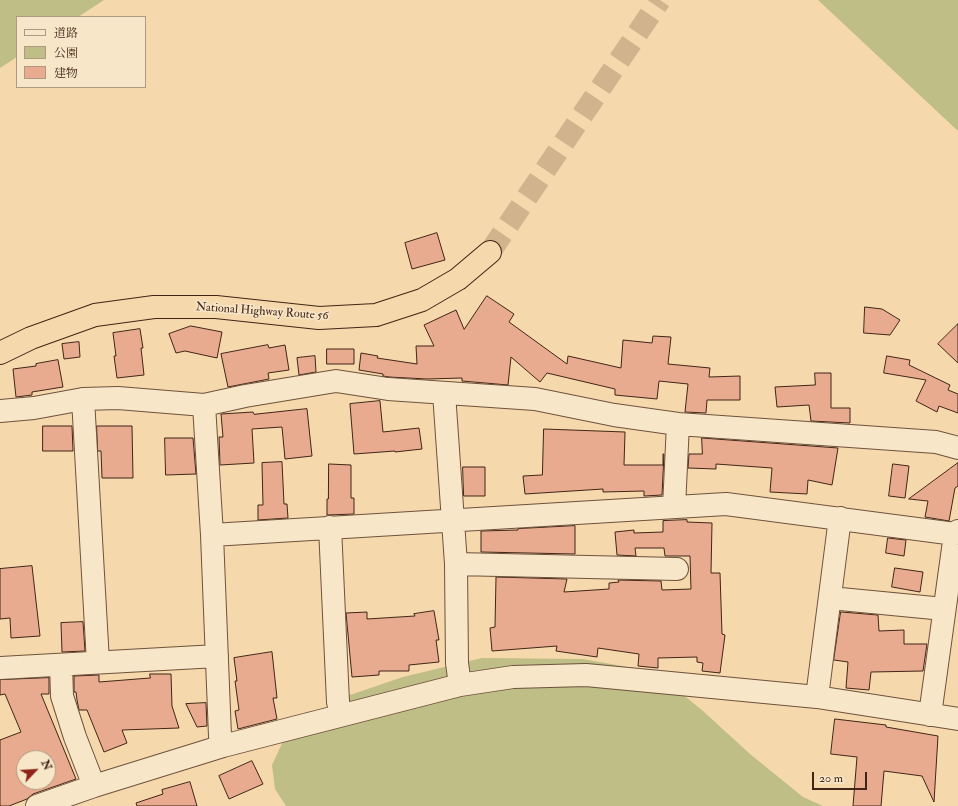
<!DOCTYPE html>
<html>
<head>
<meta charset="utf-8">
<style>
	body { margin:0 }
	#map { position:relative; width:958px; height:806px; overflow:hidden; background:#f5d8ac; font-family:"IM FELL Double Pica","Noto Serif JP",serif }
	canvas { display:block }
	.legend { position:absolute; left:16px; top:16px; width:130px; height:72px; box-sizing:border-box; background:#f8e6c9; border:1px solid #af9981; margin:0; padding:5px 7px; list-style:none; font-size:12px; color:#412516 }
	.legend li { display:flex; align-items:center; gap:8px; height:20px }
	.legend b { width:20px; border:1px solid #af9981 }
	.north { position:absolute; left:16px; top:750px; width:40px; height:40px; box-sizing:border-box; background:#f8e6c9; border:1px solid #af9981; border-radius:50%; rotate:65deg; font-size:11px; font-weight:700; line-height:16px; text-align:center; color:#412516 }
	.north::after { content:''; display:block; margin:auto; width:14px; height:18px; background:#8f2418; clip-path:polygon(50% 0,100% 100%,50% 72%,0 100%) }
	.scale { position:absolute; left:812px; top:772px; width:55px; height:18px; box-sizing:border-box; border:2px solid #412516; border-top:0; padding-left:5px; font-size:12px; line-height:14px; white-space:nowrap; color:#412516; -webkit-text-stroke:3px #f8e6c9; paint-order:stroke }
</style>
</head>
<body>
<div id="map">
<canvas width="958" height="806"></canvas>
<ul class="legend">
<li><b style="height:5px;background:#f8e6c9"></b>道路</li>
<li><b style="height:11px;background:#bfbe87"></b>公園</li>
<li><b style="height:11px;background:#e8ab8f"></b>建物</li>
</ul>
<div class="north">N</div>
<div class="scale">20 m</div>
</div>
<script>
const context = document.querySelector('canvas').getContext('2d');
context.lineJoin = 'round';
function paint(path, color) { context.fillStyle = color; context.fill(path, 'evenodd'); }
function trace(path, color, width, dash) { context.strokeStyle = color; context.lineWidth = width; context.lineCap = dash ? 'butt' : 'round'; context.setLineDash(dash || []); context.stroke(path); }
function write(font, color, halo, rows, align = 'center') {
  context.font = font + ' "IM FELL Double Pica",serif'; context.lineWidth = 3; context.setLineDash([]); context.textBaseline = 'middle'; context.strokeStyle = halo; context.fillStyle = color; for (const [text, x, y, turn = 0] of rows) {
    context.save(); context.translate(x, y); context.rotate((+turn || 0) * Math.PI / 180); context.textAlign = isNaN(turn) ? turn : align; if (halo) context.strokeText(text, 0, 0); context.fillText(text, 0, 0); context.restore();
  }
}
paint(new Path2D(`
	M 0,0 L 104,0 L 78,17 L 17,17 L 17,57 L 0,68 Z
	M 818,0 L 958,0 L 958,131 Z
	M 482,658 L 583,659 L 655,672 L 703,711 L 750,754 L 803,797 L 823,806 L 286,806 L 275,789 L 272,765 L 286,735 L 344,697 L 403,677 Z`), '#bfbe87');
const building = new Path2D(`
	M 437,233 L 445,260 L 412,269 L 405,243 Z
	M 487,296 L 514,314 L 509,322 L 567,364 L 568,356 L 621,368 L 623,340 L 652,343 L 653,336 L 671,337 L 668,364 L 710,368 L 709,377 L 740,376 L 740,400 L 707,400 L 706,413 L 685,412 L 688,384 L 659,381 L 657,399 L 615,395 L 615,389 L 547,373 L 540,382 L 511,357 L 508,385 L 462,381 L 462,378 L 427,379 L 389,377 L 383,376 L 383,374 L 359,370 L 361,353 L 378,356 L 377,358 L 417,364 L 416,346 L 434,346 L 424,325 L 456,310 L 464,329 Z
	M 865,307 L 882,309 L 900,320 L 890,335 L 864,333 Z
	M 958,324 L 958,363 L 938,344 Z
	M 191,326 L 222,332 L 217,358 L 185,351 L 176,353 L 169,334 Z
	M 140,329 L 143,348 L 141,348 L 144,375 L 117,378 L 114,356 L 116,356 L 113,333 Z
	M 79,342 L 80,357 L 64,359 L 62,344 Z
	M 268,345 L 269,348 L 285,345 L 289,370 L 268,373 L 269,379 L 228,387 L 221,354 Z
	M 327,349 L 354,349 L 354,364 L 327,364 Z
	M 315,356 L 316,372 L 299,375 L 297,358 Z
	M 887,356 L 910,360 L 909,365 L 950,385 L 948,390 L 958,394 L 958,413 L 939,406 L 937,412 L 916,401 L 926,380 L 884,373 Z
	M 58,360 L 63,387 L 32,392 L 32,395 L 16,397 L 13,369 L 36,366 L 36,364 Z
	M 815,373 L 831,373 L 831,408 L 850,408 L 850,423 L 811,421 L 809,405 L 777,407 L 775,387 L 815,385 Z
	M 380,401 L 383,432 L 419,428 L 422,449 L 395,452 L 395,451 L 354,454 L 350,404 Z
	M 307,409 L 312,456 L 285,459 L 282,427 L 252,429 L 254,463 L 220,465 L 219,437 L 223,437 L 221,414 L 253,412 L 254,414 Z
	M 43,426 L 72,426 L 73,451 L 43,451 Z
	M 97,426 L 132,426 L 133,478 L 102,478 L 101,451 L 98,451 Z
	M 544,429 L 625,432 L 624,465 L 663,465 L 663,454 L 664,454 L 662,495 L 644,496 L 644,491 L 603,492 L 603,489 L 525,494 L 523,476 L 542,475 Z
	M 165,438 L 193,438 L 196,474 L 166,475 Z
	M 702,438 L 838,448 L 832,485 L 808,480 L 807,494 L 770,492 L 772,468 L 716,464 L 716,469 L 688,468 L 689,454 L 702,454 Z
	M 282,462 L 284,504 L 287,504 L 288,518 L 258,520 L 258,505 L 263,505 L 262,463 Z
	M 958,463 L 958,486 L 955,488 L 949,521 L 925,517 L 928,501 L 909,499 Z
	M 329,464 L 351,465 L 351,498 L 354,498 L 354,514 L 327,515 L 327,499 L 328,499 Z
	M 893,464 L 909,466 L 905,498 L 889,496 Z
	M 463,467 L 485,467 L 485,496 L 464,496 Z
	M 687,520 L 687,522 L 712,523 L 711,573 L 720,573 L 722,634 L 725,635 L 720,673 L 702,671 L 703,663 L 697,662 L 697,657 L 658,658 L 658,668 L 638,666 L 639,654 L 598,648 L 597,657 L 556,651 L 557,646 L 492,651 L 490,628 L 495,627 L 496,577 L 567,579 L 564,592 L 609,589 L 609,583 L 619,582 L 618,580 L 661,581 L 662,590 L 691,589 L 690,556 L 665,556 L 664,548 L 635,548 L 636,556 L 617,555 L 615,532 L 634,530 L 634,533 L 663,532 L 663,521 Z
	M 575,526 L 575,554 L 481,552 L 481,531 L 518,530 L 518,529 Z
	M 888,538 L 906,540 L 904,556 L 886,553 Z
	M 32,566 L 40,636 L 11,638 L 10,618 L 0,619 L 0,569 Z
	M 895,568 L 923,572 L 920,592 L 892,587 Z
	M 434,611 L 439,640 L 436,640 L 439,662 L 409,665 L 409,671 L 379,671 L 379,675 L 352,677 L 346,613 L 367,612 L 367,619 L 415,616 L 414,614 Z
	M 841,612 L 878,615 L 879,631 L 904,630 L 904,644 L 927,644 L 923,671 L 871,672 L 869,690 L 846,688 L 848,662 L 834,660 Z
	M 83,622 L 85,651 L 62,652 L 61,623 Z
	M 272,652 L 277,698 L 273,698 L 277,719 L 238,729 L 235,711 L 239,710 L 235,681 L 237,681 L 234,658 Z
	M 150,674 L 171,674 L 172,706 L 179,728 L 122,730 L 127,743 L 104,752 L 87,710 L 79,710 L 77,700 L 76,692 L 74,692 L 74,676 L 99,675 L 99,682 L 150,678 Z
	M 49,678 L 49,694 L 41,694 L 76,779 L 33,794 L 27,799 L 9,806 L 0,806 L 0,740 L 21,732 L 5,694 L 0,695 L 0,680 ZM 24,758 L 48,758 L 48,782 L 24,782 Z
	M 206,703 L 207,726 L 197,727 L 186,704 Z
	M 835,719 L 886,725 L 886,727 L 938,736 L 934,802 L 922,776 L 884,771 L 881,806 L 853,806 L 857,757 L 831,754 Z
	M 252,761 L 263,784 L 229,799 L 219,776 Z
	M 190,782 L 197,806 L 137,806 L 136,803 L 163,794 L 162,790 Z`);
paint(building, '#e8ab8f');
trace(building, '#412516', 1);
trace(new Path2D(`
	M 490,252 L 660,0`), '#d1b48e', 22, [22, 11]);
const street = new Path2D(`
	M 444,393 L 456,564 L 457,663 L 460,685
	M 204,405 L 212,535 L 220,736 L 223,746
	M 0,411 L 34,408 L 83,399
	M 674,507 L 678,424
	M 330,527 L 338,702 L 341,715
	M 212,535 L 726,504 L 955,534
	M 456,564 L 677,569
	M 830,598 L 944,609
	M 98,662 L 83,399 L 118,398 L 204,405 L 245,396 L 336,381 L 388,389 L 535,399 L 614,415 L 678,424 L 936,442 L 958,448
	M 61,665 L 62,696 L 75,737 L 94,786
	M 0,668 L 217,656
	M 817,697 L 840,518
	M 930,715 L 955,534 L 958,531
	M 37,806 L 94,786 L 223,746 L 460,685 L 513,677 L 586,675 L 817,697 L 958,719`);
const highway = new Path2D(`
	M 0,353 L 31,338 L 95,315 L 154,307 L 216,307 L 319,318 L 376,315 L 422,300 L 458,279 L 490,252`);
trace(street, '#6e523c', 24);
trace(highway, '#412516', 24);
trace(street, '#f8e6c9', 22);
trace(highway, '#f5d8ac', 22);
write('12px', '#412516', '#f8e6c9', [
	["National Highway Route 56",262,312,4]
]);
</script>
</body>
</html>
